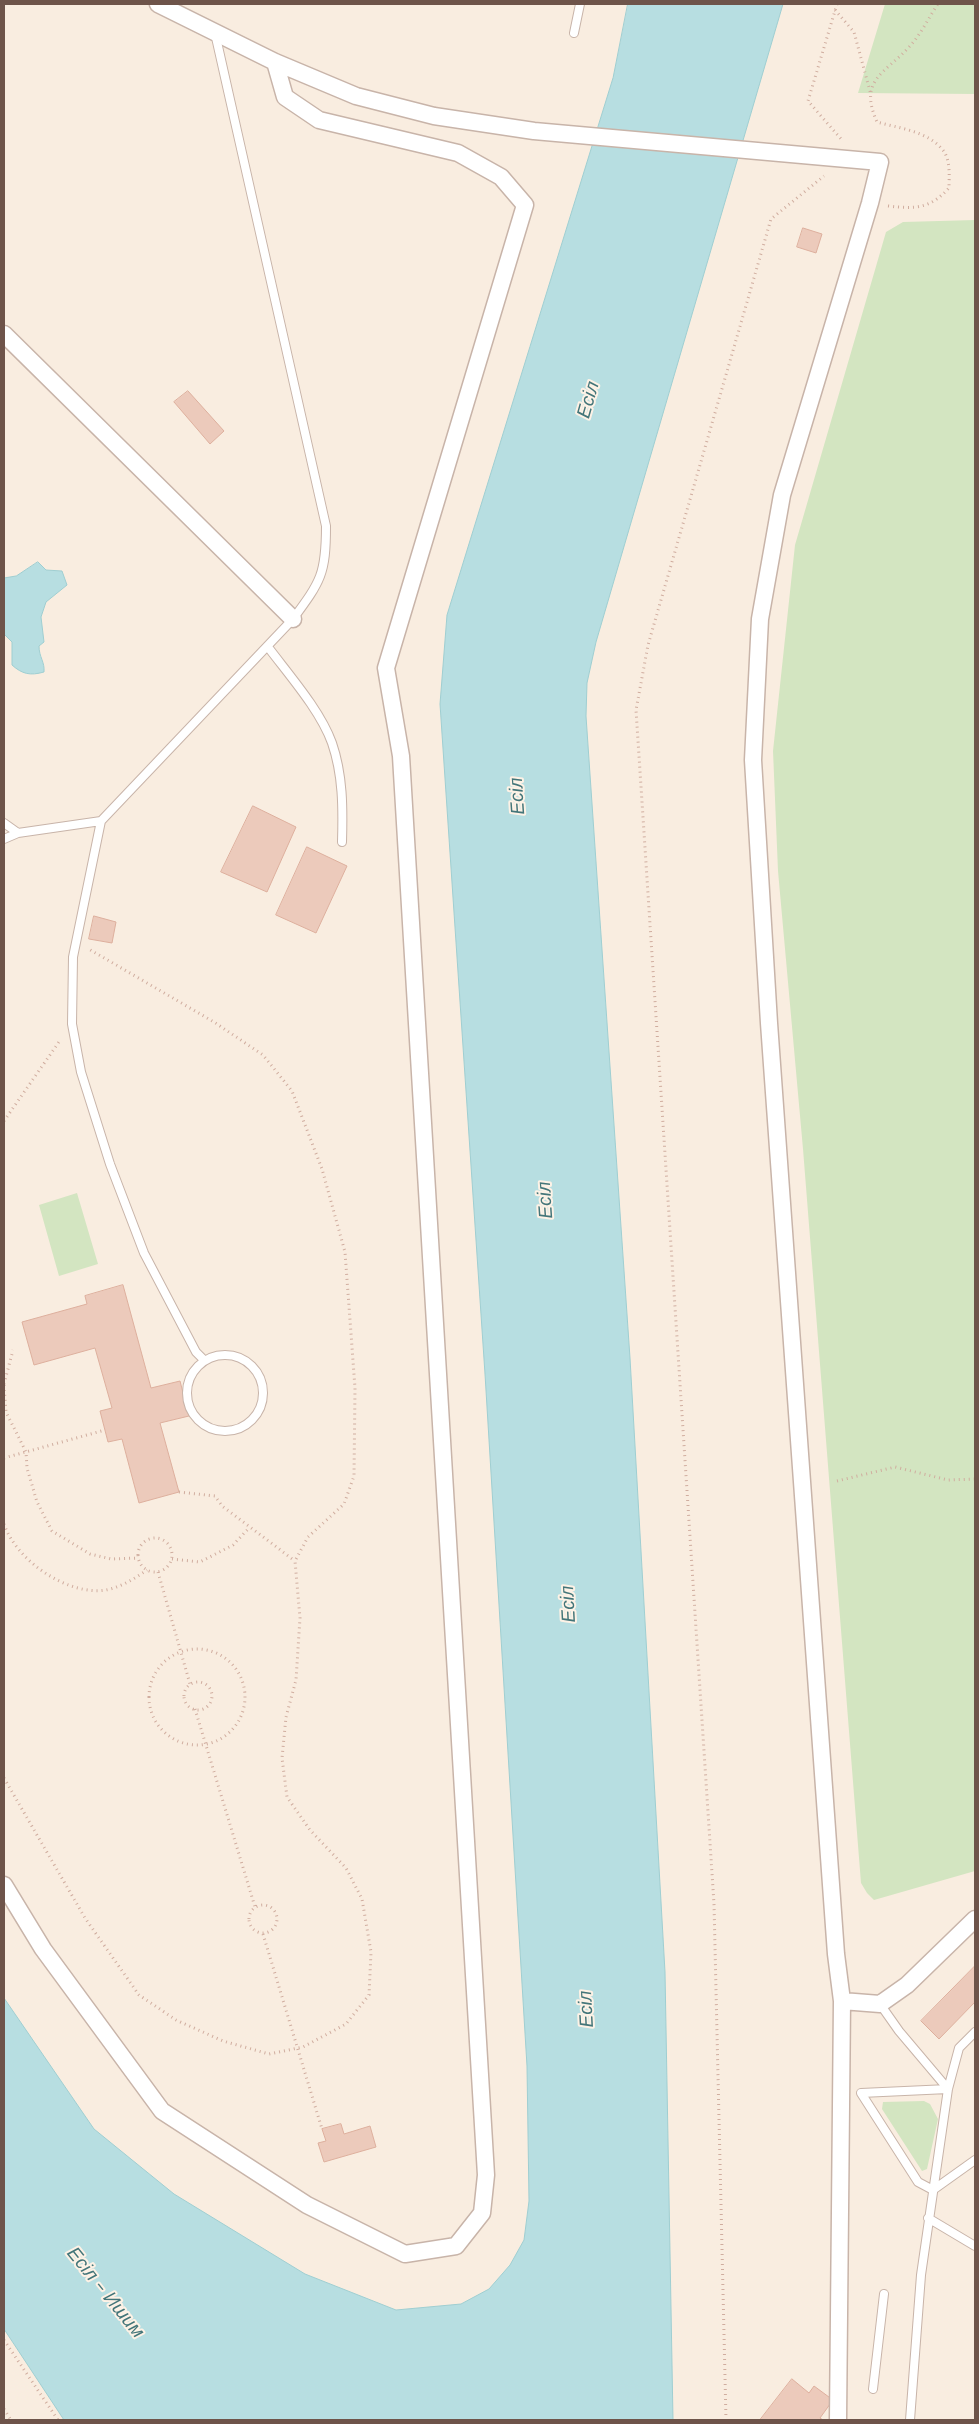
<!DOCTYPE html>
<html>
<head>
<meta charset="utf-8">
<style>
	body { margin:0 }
	#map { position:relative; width:979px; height:2424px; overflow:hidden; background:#f9ede0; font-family:"DM Sans",sans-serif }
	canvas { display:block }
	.frame { position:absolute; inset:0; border:5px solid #6e544a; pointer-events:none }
</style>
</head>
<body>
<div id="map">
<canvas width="979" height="2424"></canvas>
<div class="frame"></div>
</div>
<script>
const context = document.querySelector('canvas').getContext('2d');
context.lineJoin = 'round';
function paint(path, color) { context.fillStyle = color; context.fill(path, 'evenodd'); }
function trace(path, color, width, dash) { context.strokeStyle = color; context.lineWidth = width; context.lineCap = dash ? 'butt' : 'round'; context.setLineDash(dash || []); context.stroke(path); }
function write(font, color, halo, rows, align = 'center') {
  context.font = font + ' "DM Sans",sans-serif'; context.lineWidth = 4; context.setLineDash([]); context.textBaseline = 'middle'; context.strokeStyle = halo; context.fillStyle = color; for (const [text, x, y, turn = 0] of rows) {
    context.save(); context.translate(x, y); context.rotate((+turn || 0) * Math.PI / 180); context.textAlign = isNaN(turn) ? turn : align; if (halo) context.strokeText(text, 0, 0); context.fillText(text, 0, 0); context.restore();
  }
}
paint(new Path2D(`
	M 885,4 L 975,4 L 975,94 L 858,93 Z
	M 975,220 L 975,1871 L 874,1900 L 867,1893 L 861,1883 L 803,1149 L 778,871 L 773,751 L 795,545 L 886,232 L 903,222 Z
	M 77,1193 L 98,1264 L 59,1276 L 39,1205 Z
	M 924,2101 L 930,2104 L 938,2119 L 927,2169 L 922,2171 L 882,2109 L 883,2102 Z`), '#d3e5c1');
const water = new Path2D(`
	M 628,4 L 783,4 L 596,642 L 587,683 L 586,716 L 630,1358 L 665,1972 L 673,2420 L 64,2420 L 4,2329 L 4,1998 L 94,2129 L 174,2194 L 305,2274 L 396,2310 L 461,2304 L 489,2289 L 510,2265 L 524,2240 L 529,2201 L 527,2066 L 485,1374 L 440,704 L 447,615 L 613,78 Z
	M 38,562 L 46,570 L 62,571 L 67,585 L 46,602 L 41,617 L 44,642 L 39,646 C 39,657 45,662 44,672 C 30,676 22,674 12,665 L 12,642 L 4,634 L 4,578 L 16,576 Z`);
paint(water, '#b7dee1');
trace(water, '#9fced1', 1);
const building = new Path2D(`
	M 803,228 L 822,234 L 816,253 L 797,247 Z
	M 188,391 L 224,431 L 210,444 L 174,402 Z
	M 253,806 L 296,827 L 267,892 L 221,872 Z
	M 307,847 L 347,866 L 316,933 L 276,915 Z
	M 94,916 L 116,922 L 112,943 L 89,939 Z
	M 123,1285 L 151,1388 L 180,1381 L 189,1416 L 160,1423 L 179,1492 L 139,1503 L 122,1439 L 108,1442 L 100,1411 L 112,1408 L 95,1348 L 34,1365 L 22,1322 L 87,1304 L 85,1296 Z
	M 975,1966 L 975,2002 L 939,2039 L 921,2021 Z
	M 341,2124 L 344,2134 L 370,2126 L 376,2147 L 324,2162 L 318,2143 L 326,2141 L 322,2129 Z
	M 792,2379 L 809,2393 L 814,2386 L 833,2400 L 820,2418 L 823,2420 L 760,2420 Z`);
paint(building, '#eccabb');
trace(building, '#ddaf9d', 1);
const service = new Path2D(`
	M 574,33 L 580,4
	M 268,647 C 289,675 320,710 332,743 C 343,775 343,808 342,842
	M 101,821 L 73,957 L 72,1024 L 81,1072 L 110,1164 L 144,1253 L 196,1352 L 204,1360
	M 4,823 L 18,833
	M 4,839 L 18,833 L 101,821 L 293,619 C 321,581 326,574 326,526 L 215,33
	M187 1393a38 38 0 1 1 76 0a38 38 0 1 1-76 0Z
	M 880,2004 L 899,2031 L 948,2089 L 861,2093 L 918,2182 L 933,2190 L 975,2160
	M 928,2218 L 975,2246
	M 873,2389 L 884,2294
	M 910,2420 L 921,2275 L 948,2089 L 959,2048 L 975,2032`);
const minor = new Path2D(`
	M 158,4 L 275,62 L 356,96 L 434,116 L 534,131 L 880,162 L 870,203 L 782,495 L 760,619 L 753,760 L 769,1023 L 836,1954 L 842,2001 L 880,2004 L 907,1985 L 975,1919
	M 4,334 L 293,619
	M 4,1885 L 43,1949 L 162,2111 L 307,2205 L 405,2254 L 456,2246 L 482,2213 L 486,2175 L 401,756 L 386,668 L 525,205 L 501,177 L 458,153 L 319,120 L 285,97 L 275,62
	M 838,2420 L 842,2001`);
trace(service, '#c8b4a9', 10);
trace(minor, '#c8b4a9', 19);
trace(new Path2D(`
	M 837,4 L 808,101 L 842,140
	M 835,10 L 854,32 L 871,95
	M 888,206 C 915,209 930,209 949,188 C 949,176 951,159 942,149 C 927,131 898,128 877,122 C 858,79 885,74 910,46 C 921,34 929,17 938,4
	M 4,1121 L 61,1039
	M 4,1384 L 13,1350
	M 4,1385 L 6,1412 L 26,1452 L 27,1468 L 37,1502 L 52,1531 L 90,1554 L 111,1559 L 139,1558
	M 4,1458 L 105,1430
	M 837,1481 L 895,1467 L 948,1480 L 975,1479
	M 179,1492 L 215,1496 L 222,1506 L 295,1561
	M 4,1524 C 16,1560 67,1596 106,1590 C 121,1587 134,1579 147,1570
	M138 1555a17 17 0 1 1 34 0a17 17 0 1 1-34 0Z
	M 172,1559 L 200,1562 L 233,1545 L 249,1528
	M 158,1572 L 190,1684
	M149 1697a48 48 0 1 1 96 0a48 48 0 1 1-96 0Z
	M184 1696a14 14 0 1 1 28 0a14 14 0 1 1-28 0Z
	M 195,1709 L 255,1907
	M 4,1778 L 85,1918 L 139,1995 L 176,2020 L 223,2041 L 269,2054 L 303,2047 L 346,2024 L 369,1995 L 371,1952 L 362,1899 L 346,1868 L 310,1830 L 287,1797 L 282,1758 L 286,1717 L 296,1680 L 300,1618 L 295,1561 L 308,1537 L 344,1504 L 354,1476 L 355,1388 L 345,1252 L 322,1169 L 292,1091 L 263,1055 L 214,1022 L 87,948
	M249 1919a14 14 0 1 1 28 0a14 14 0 1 1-28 0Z
	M 263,1934 L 322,2129
	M 4,2340 L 58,2420
	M 4,2409 L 11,2420
	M 726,2420 L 714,1904 L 636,710 L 648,645 L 771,219 L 824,176`), '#d0ad9f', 3, [1, 4]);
trace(service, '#fff', 8);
trace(minor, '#fff', 16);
write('italic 19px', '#437579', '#fdf2e6', [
	["Есіл",589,400,-74],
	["Есіл",518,796,-94],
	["Есіл",546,1200,-94],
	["Есіл",569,1604,-93],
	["Есіл",587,2009,-93],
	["Есіл - Ишим",105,2293,51]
]);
</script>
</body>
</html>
